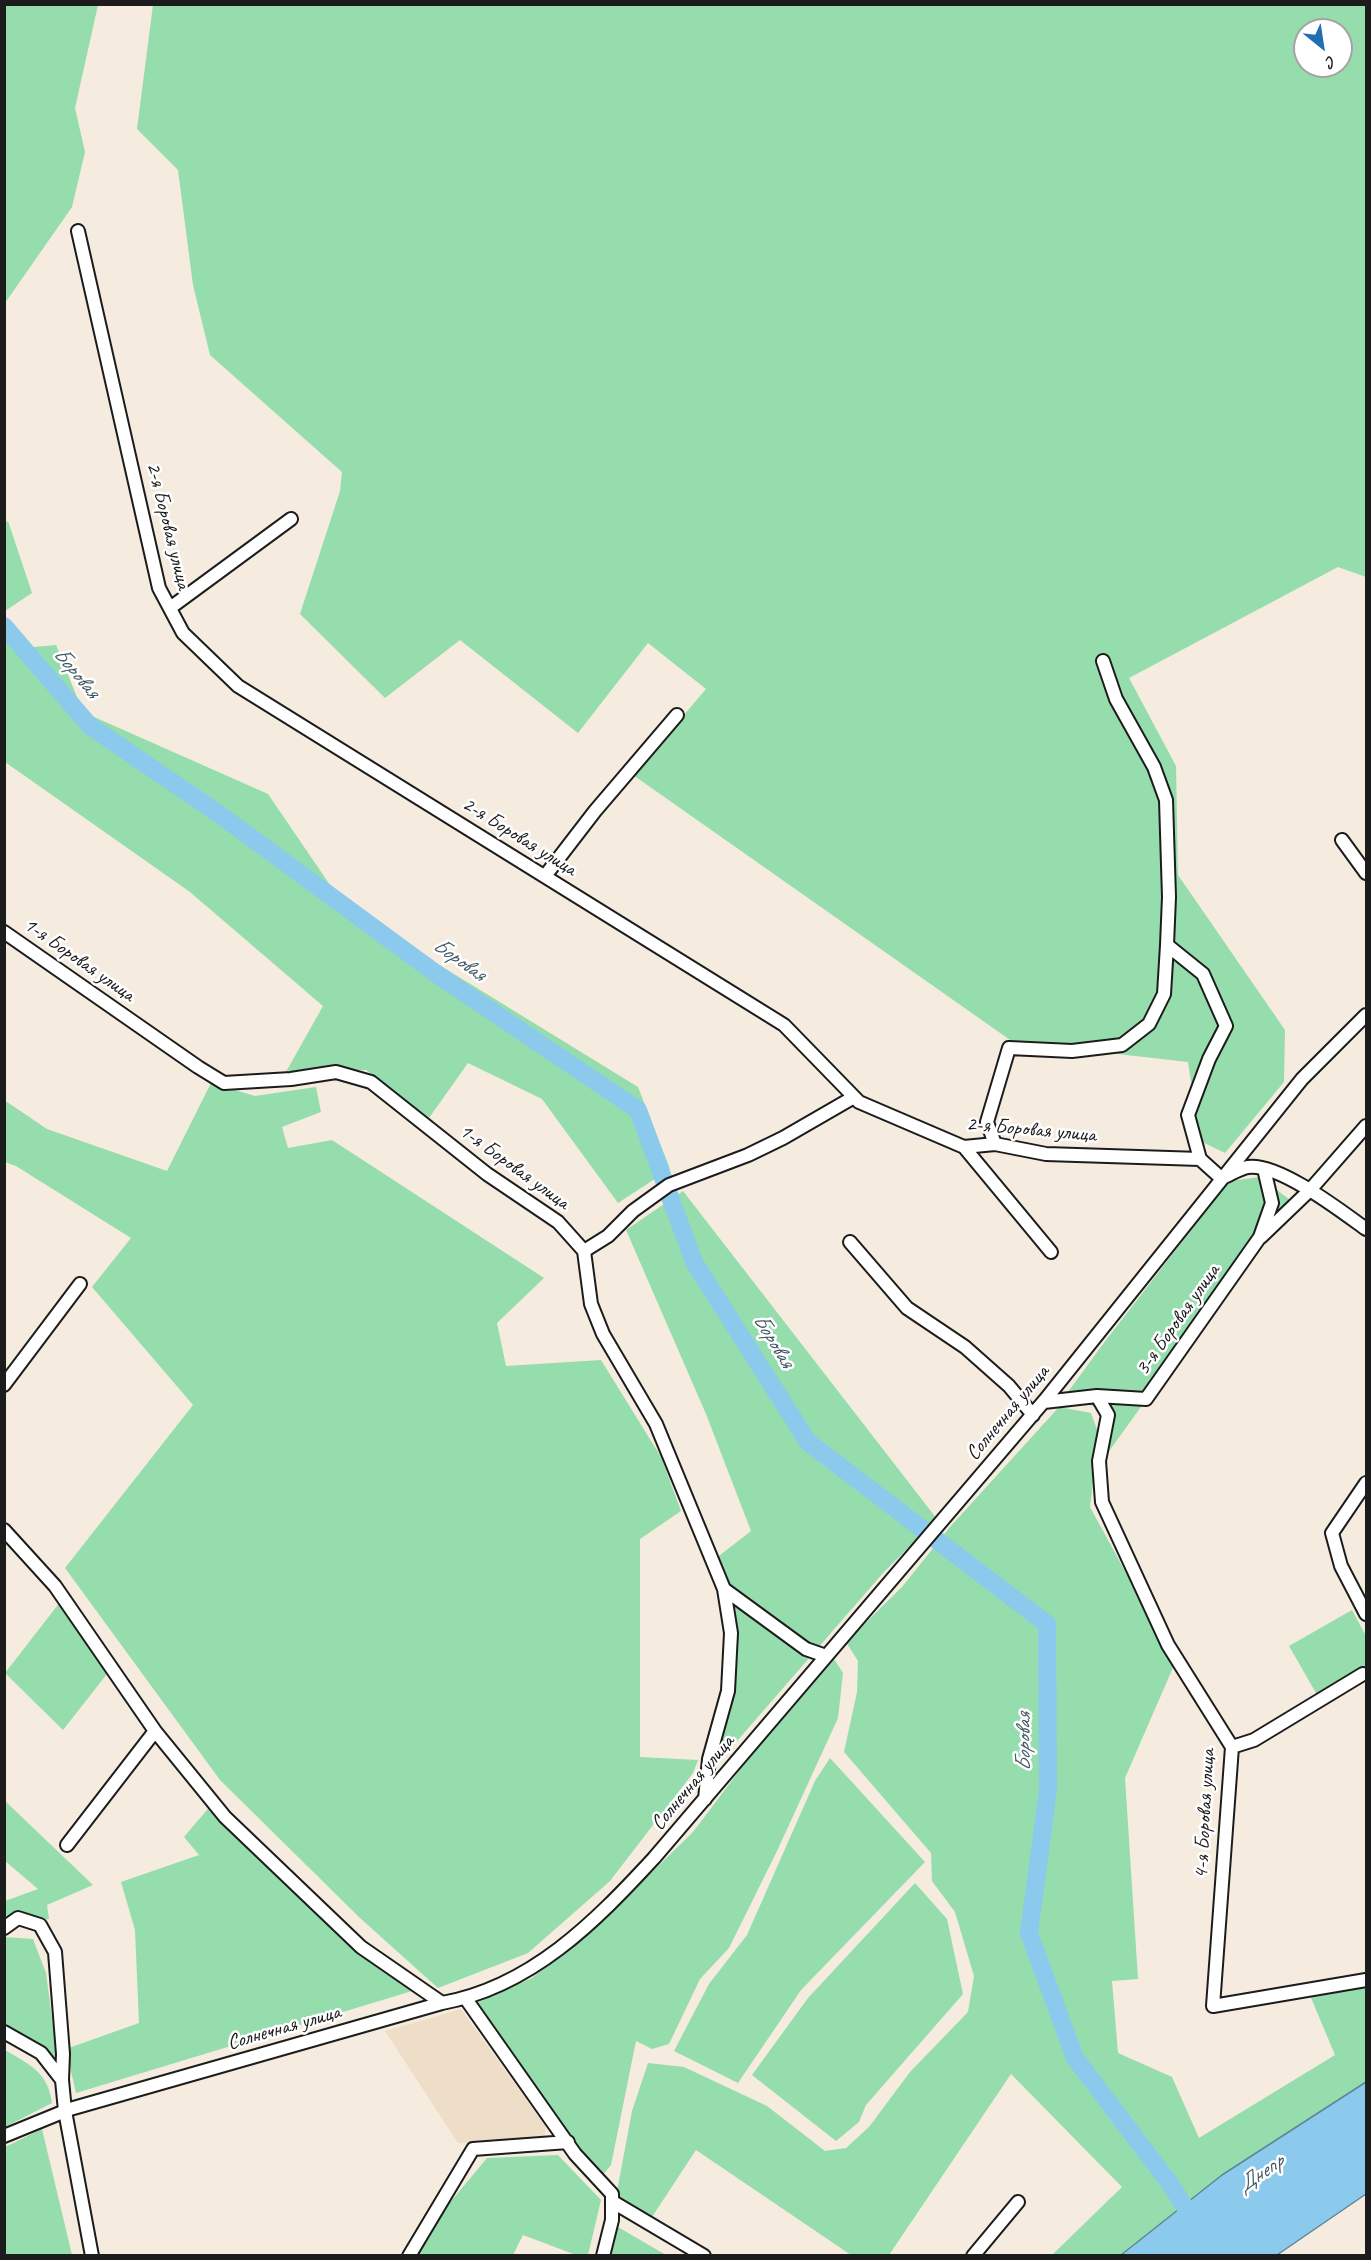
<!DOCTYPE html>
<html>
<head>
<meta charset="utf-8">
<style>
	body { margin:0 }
	#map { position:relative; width:1371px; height:2260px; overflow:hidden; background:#f5ebde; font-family:Caveat,sans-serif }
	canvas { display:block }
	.frame { position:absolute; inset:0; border:6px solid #1c1c1c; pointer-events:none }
	.north { position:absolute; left:1293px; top:18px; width:60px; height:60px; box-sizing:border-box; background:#fff; border:2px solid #a4a4a4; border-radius:50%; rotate:150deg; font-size:16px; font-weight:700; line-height:24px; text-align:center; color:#1c1c1c }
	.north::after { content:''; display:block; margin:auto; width:21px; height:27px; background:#1f6fb2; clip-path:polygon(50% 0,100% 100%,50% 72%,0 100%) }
</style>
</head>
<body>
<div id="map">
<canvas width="1371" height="2260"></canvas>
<div class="frame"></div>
<div class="north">С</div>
</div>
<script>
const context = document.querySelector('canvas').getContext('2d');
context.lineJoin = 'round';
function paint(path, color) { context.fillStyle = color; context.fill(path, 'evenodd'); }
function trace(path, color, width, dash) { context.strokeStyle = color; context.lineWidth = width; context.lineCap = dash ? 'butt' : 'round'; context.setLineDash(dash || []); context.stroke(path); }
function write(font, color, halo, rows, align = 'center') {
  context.font = font + ' Caveat,sans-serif'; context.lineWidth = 5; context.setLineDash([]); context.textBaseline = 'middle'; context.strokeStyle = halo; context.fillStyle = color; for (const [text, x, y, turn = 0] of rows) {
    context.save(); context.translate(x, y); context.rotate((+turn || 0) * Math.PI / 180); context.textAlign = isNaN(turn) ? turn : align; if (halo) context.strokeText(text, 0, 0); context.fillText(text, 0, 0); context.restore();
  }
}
paint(new Path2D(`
	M 461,2009 L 546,2127 L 544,2139 L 458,2143 L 385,2031 Z`), '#eeddc7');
paint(new Path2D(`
	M 5,4 L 98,5 L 75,108 L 85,152 L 72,207 L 5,303 Z
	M 153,5 L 1366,5 L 1366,577 L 1338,567 L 1129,678 L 1176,766 L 1178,875 L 1285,1030 L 1284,1082 L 1225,1153 L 1200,1141 L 1188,1062 L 1013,1042 L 633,775 L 706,689 L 648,643 L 578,733 L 460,640 L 385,698 L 300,614 L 340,491 L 342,472 L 210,355 L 193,285 L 178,170 L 137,129 ZM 1305,30 L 1341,30 L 1341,66 L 1305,66 Z
	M 8,521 L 32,593 L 5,611 L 4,523 Z
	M 4,623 L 23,648 L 56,645 L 83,712 L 268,794 L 345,907 L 638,1087 L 670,1169 L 618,1203 L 542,1099 L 468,1063 L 429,1118 L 366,1070 L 313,1071 L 282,1079 L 323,1006 L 190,892 L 5,762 Z
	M 211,1083 L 255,1096 L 316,1087 L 321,1112 L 282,1127 L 288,1148 L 332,1140 L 544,1278 L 497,1323 L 506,1366 L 601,1360 L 661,1457 L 681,1511 L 640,1539 L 640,1757 L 698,1760 L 693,1773 L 610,1881 L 528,1953 L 438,1988 L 360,1918 L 220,1780 L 65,1568 L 193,1405 L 92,1287 L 131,1238 L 16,1166 L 5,1162 L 4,1100 L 47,1129 L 167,1171 Z
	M 1260,1177 L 1290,1200 L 1107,1454 L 1106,1411 L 1065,1396 L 1103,1344 L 1229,1181 Z
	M 683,1191 L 937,1519 L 883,1573 L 724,1756 L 716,1752 L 735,1672 L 731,1604 L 715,1559 L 751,1531 L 706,1414 L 626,1230 Z
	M 1059,1407 L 1091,1413 L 1099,1435 L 1090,1507 L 1175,1663 L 1125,1778 L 1138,1979 L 1112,1981 L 1118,2053 L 1172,2077 L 1199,2138 L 1335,2055 L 1309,1993 L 1366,1985 L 1366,2082 L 1222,2175 L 1121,2255 L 1052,2255 L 1122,2187 L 1011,2074 L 889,2255 L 851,2255 L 696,2150 L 648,2223 L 615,2202 L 632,2111 L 648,2063 L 684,2067 L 767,2106 L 825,2151 L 846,2148 L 869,2127 L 910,2072 L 968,2012 L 974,1976 L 955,1912 L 932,1881 L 931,1853 L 844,1752 L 857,1692 L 858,1661 L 846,1642 L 902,1587 L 950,1527 Z
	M 64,1597 L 114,1665 L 63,1730 L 5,1673 Z
	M 1352,1610 L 1366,1636 L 1366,1675 L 1320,1700 L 1289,1646 Z
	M 834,1659 L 843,1673 L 838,1718 L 777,1851 L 729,1948 L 700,1979 L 669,2044 L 652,2049 L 636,2041 L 611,2165 L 602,2176 L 570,2140 L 475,2004 L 532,1978 L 604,1919 L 693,1832 L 752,1754 Z
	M 830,1758 L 925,1862 L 801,1990 L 738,2083 L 674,2051 L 709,1984 L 747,1935 L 815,1781 Z
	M 4,1800 L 93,1885 L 47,1905 L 49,1919 L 5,1926 L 5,1901 L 38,1889 L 5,1861 Z
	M 212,1804 L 412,1991 L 76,2093 L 66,2049 L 139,2023 L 135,1930 L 121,1882 L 199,1855 L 184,1837 Z
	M 915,1883 L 947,1919 L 963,1994 L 866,2105 L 859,2122 L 836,2141 L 752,2075 L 808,1998 Z
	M 4,1937 L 33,1939 L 46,1973 L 61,2087 L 45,2062 L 5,2040 Z
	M 5,2050 C 30,2065 48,2072 52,2103 L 5,2127 Z
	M 42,2129 L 72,2255 L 5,2255 L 5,2147 Z
	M 558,2155 L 601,2200 L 588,2255 L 576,2255 L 523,2235 L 513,2255 L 413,2256 L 428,2229 L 487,2158 Z
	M 611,2223 L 666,2255 L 605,2256 Z`), '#95ddac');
const water = new Path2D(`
	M 1366,2082 L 1366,2194 L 1277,2255 L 1121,2255 L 1222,2175 Z`);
paint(water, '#8ccaed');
trace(water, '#5f8499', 1.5);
trace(new Path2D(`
	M 4,626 L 90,726 L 219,814 L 438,975 L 638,1110 L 694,1262 L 808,1442 L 1047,1624 L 1048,1790 L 1029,1933 L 1075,2058 L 1171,2185 L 1197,2226`), '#8ccaed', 18);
const minor = new Path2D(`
	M 78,231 L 159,588 L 183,633 L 238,686 L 784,1025 L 859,1102 L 964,1147 L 995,1144 L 1046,1154 L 1200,1159 L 1221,1178
	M 170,608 L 291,519
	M 1103,661 L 1116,699 L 1154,767 L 1166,800 L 1169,897 L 1167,945 L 1203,974 L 1226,1026 L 1209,1059 L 1188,1115 L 1200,1159
	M 1342,840 L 1366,873
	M 545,876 L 595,811 L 677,715
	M 4,932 L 198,1067 L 224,1083 L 291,1079 L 336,1072 L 371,1082 L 487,1174 L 558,1222 L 584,1251 L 591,1304 L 603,1334 L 656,1424 L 724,1589 L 731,1633 L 728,1691 L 709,1759 L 705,1799
	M 995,1144 L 987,1122 L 1009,1048 L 1072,1051 L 1122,1045 L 1149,1024 L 1164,994 L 1167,945
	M 964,1147 L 1051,1252
	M 1222,1178 C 1230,1175 1240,1168 1248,1167 C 1279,1163 1341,1211 1366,1229
	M 1261,1237 L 1310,1190 L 1366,1126
	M 850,1242 L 907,1308 L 965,1347 L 1009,1386 L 1033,1415
	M 584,1251 L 608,1236 L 633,1211 L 669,1185 L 748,1155 L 783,1138 L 854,1097
	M 4,1385 L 80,1284
	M 1097,1396 L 1108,1415 L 1099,1461 L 1102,1502 L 1168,1645 L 1232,1747 L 1213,2006 L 1366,1980
	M 1044,1402 L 1097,1396 L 1146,1399 L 1260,1237 L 1272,1203 L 1264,1169
	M 1366,1483 L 1332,1533 L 1341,1566 L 1366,1614
	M 4,1530 L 55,1586 L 155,1731 L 225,1817 L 361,1947 L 442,2003
	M 724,1589 L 806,1649 L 826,1656
	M 1232,1747 L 1254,1740 L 1363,1674
	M 67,1845 L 155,1731
	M 4,1928 L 18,1918 L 40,1925 L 55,1952 L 63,2054 L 62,2080
	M 466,1999 L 575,2154 L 612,2194 L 612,2220 L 603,2256
	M 4,2032 L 41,2053 L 62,2080 L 65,2111 L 92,2256
	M 4,2136 L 70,2109 L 442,2003 C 531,1987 595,1922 654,1858 L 1045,1400 L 1302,1079 L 1366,1015
	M 613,2202 L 704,2256
	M 409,2256 L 473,2149 L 568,2142
	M 973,2256 L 1018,2202`);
trace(minor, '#1c1c1c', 16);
trace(minor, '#fff', 12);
write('21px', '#1c1c1c', '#fff', [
	["2-я Боровая улица",168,526,76],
	["2-я Боровая улица",519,837,32],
	["1-я Боровая улица",79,960,35],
	["2-я Боровая улица",1031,1130,5],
	["1-я Боровая улица",514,1167,36],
	["3-я Боровая улица",1178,1320,-55],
	["Солнечная улица",1008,1413,-50],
	["Солнечная улица",693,1783,-50],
	["4-я Боровая улица",1205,1814,-87],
	["Солнечная улица",284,2028,-16]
]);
write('italic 22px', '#435965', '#fff', [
	["Боровая",76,673,50],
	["Боровая",459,960,35],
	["Боровая",773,1341,58],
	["Боровая",1024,1742,-90],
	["Днепр",1261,2174,-34]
]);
</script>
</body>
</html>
